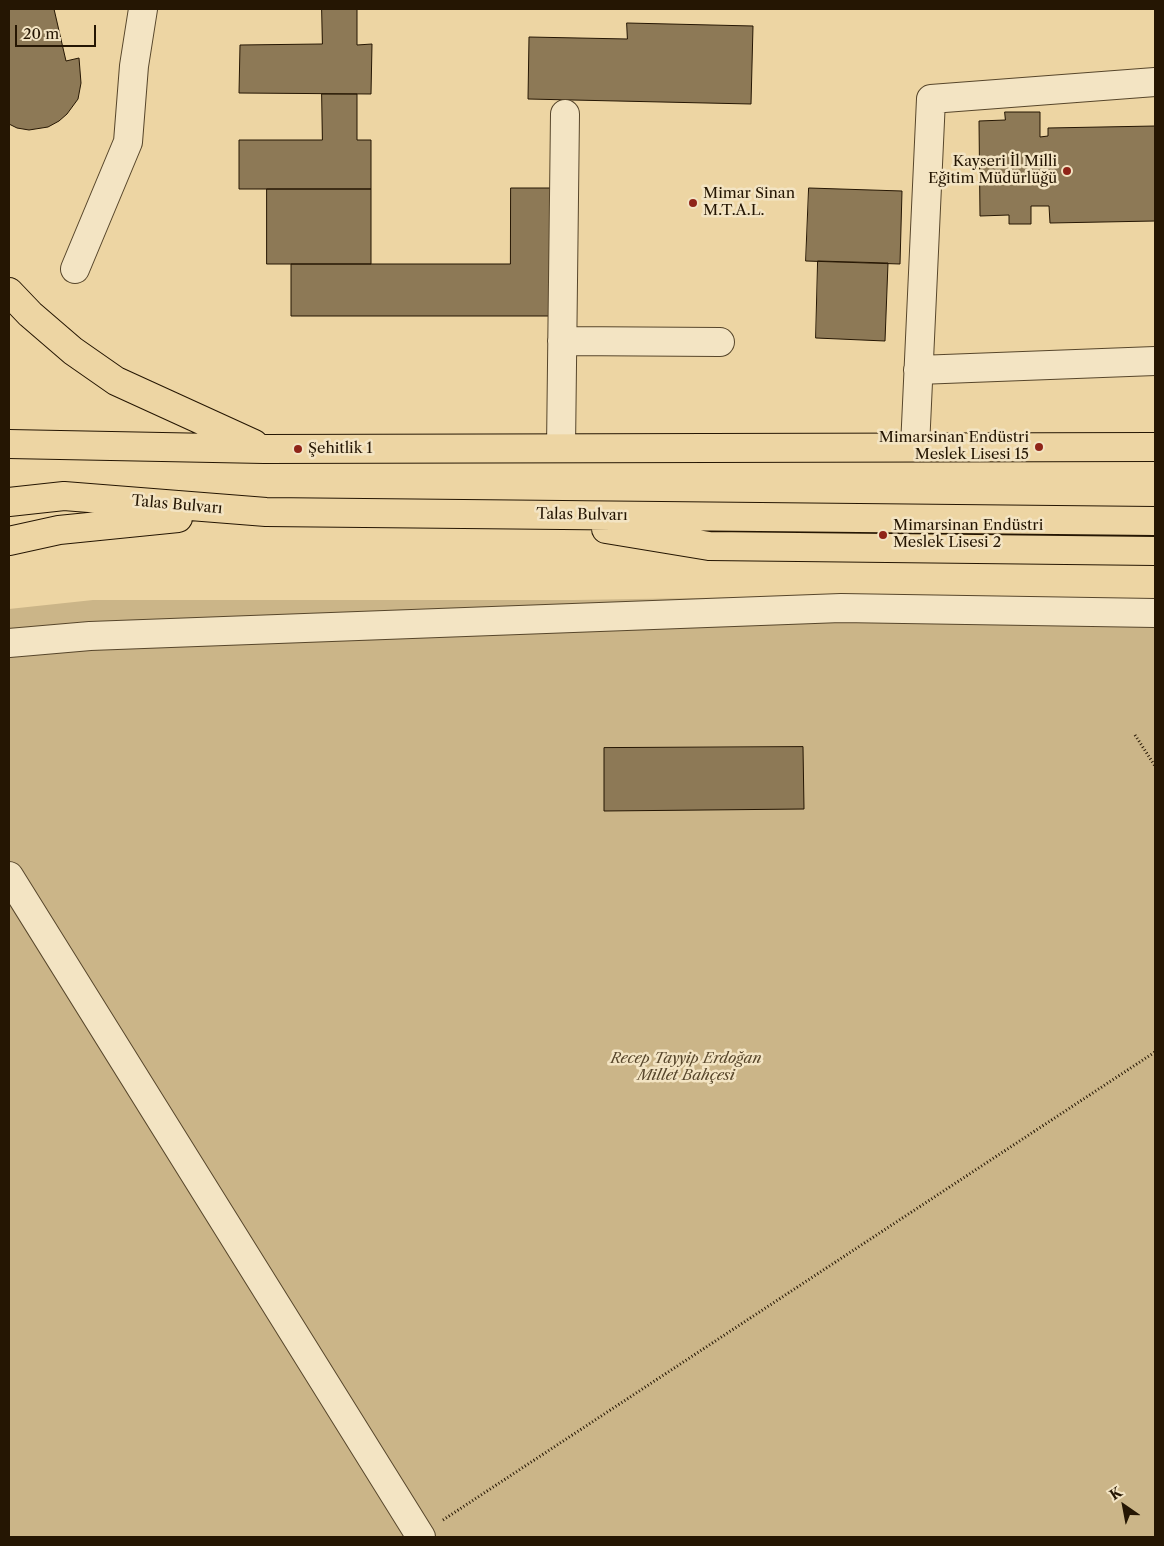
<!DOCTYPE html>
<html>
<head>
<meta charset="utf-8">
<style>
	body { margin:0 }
	#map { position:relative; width:1164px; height:1546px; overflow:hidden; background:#edd5a3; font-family:"Libre Caslon Text",serif }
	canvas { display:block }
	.frame { position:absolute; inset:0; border:10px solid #251603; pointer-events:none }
	.north { position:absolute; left:1099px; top:1481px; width:50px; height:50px; -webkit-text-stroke:4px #f3e4c3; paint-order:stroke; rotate:327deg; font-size:14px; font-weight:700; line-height:20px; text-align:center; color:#251603 }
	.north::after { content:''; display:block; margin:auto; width:18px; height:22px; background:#251603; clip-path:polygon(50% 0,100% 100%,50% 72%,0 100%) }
	.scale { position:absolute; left:15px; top:25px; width:81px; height:22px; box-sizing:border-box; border:2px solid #251603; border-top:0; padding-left:6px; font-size:15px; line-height:18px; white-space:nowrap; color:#251603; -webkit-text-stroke:4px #f3e4c3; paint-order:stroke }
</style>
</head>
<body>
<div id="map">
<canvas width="1164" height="1546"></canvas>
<div class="frame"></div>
<div class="north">K</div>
<div class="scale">20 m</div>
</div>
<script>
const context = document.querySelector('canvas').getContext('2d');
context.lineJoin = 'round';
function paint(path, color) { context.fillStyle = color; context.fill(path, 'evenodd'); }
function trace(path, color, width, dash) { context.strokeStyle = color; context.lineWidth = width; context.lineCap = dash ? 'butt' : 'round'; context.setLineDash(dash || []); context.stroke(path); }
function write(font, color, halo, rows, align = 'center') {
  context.font = font + ' "Libre Caslon Text",serif'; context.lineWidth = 5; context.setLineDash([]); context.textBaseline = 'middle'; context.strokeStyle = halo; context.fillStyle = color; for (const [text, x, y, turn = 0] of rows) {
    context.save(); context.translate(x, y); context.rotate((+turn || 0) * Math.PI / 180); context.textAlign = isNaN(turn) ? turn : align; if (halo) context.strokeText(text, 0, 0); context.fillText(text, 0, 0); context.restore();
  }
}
paint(new Path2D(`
	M 885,595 L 1155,599 L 1155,1537 L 9,1537 L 9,609 L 93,600 L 574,600 Z`), '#cbb588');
const building = new Path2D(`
	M 9,9 L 54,9 L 66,61 L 79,58 L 81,83 L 78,99 L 67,114 L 59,121 L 48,127 L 29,130 L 17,128 L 9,124 Z
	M 322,9 L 357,9 L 357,45 L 372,44 L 371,94 L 239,93 L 240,45 L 322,44 Z
	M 627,23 L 753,26 L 751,104 L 528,99 L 529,37 L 627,39 Z
	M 322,94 L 357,94 L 357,140 L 371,140 L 371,189 L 239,189 L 239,140 L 322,140 Z
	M 1005,112 L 1040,112 L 1040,137 L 1048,136 L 1048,128 L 1155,126 L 1155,221 L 1050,223 L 1049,206 L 1031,206 L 1031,224 L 1009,224 L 1009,215 L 980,216 L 979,121 L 1005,120 Z
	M 511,188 L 554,188 L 553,316 L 291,316 L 291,264 L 510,264 Z
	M 809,188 L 902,191 L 900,264 L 806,261 Z
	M 267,189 L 371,189 L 371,264 L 267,264 Z
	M 818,261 L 888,263 L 885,341 L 816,338 Z
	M 803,747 L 804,809 L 604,811 L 604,748 Z`);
paint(building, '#8d7956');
trace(building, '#251603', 1);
const minor = new Path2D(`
	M 75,269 L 128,142 L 134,66 L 143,9
	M 562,341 L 720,342
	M 918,370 L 1155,361
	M 915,447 L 931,99 L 1155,82
	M 561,448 L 565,114
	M 9,643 L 90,636 L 841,608 L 1155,613
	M 9,876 L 421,1537`);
const major = new Path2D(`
	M 9,292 L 30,314 L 73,351 L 116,381 L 254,444
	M 9,444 L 264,449 L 1155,447
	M 9,502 L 64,496 L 266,512 L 1155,521
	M 606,529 L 709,546 L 1155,551
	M 9,541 L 59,530 L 178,518`);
trace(minor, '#57462b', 30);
trace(major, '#251603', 30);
trace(new Path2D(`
	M 1135,735 L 1155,766
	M 443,1520 L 1155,1052`), '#251603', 3, [1, 2.5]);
trace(minor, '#f3e4c3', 28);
trace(major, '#edd5a3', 28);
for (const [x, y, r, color] of [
	[1067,171,5,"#8f2418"],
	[693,203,5,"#8f2418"],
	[1039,447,5,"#8f2418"],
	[298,449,5,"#8f2418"],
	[883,535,5,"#8f2418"]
]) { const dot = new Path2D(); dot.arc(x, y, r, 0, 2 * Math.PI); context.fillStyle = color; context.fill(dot); trace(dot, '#f3e4c3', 2); }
write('15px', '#251603', '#f3e4c3', [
	["Kayseri İl Milli",1057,162,"right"],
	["Eğitim Müdürlüğü",1057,179,"right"],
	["Mimar Sinan",703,194],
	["M.T.A.L.",703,211],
	["Mimarsinan Endüstri",1029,438,"right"],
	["Meslek Lisesi 15",1029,455,"right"],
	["Şehitlik 1",308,449],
	["Mimarsinan Endüstri",893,526],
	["Meslek Lisesi 2",893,543]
], 'left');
write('15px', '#251603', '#f3e4c3', [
	["Talas Bulvarı",177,505,5],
	["Talas Bulvarı",582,515,1]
]);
write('italic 15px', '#57462b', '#f3e4c3', [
	["Recep Tayyip Erdoğan",686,1059],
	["Millet Bahçesi",686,1076]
]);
</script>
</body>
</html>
